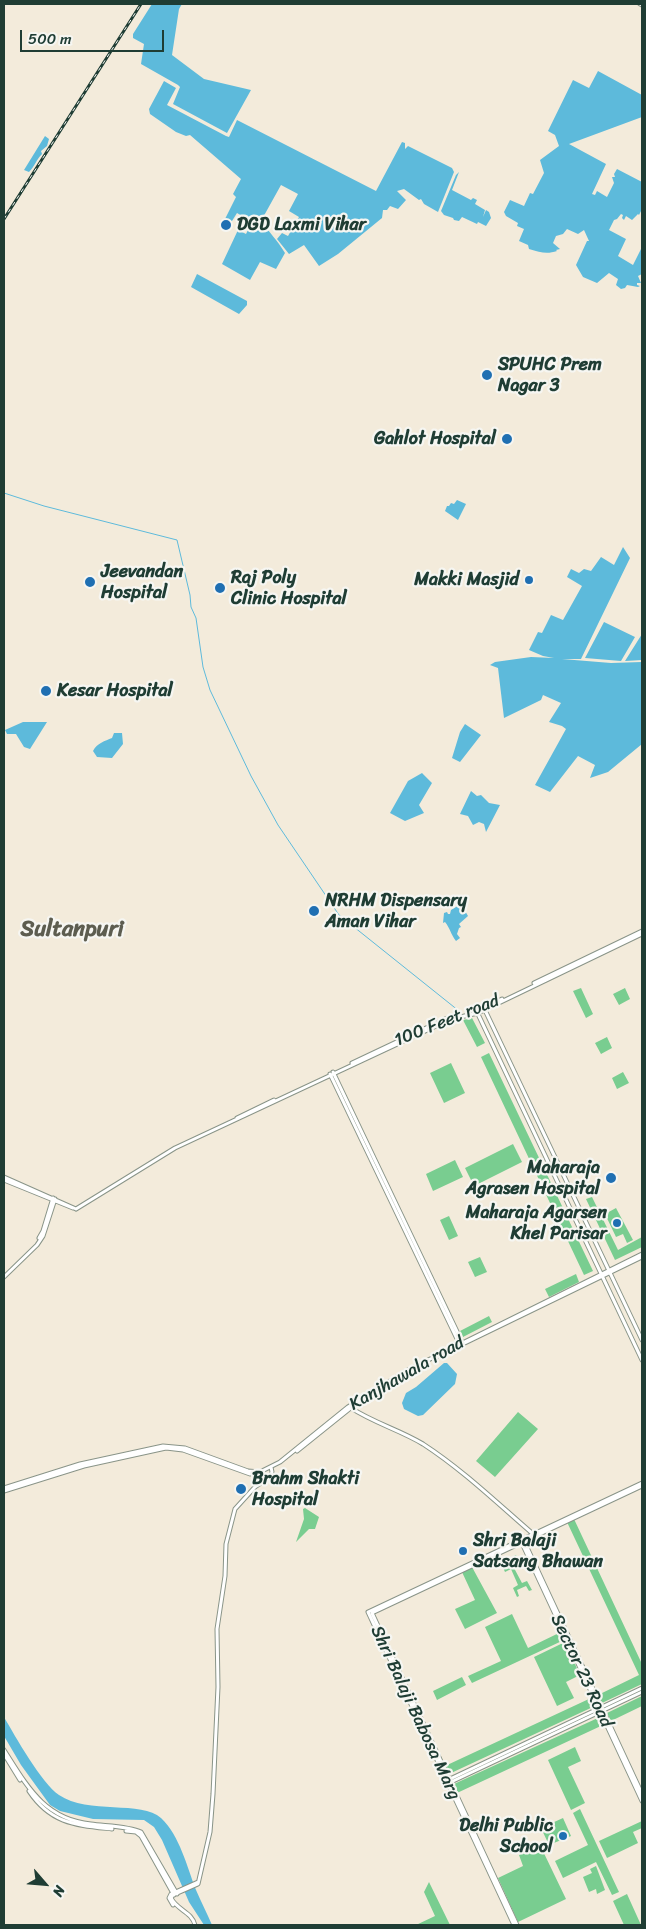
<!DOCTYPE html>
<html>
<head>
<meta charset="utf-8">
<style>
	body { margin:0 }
	#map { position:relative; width:646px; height:1929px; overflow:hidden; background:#f3ebdb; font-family:Sriracha,sans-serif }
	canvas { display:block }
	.frame { position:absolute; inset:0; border:5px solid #1f3d34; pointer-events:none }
	.north { position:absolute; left:20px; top:1859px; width:50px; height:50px; -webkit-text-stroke:4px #f6f6f2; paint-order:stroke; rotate:117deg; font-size:14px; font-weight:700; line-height:20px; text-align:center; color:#1f3d34 }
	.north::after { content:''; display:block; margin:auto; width:18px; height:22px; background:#1f3d34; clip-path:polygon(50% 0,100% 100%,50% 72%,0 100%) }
	.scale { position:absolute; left:20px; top:30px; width:144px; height:22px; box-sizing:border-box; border:2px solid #1f3d34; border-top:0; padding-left:6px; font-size:15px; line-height:18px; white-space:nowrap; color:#1f3d34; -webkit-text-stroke:4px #f6f6f2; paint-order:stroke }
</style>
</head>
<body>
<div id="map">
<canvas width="646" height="1929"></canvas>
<div class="frame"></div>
<div class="north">N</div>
<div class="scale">500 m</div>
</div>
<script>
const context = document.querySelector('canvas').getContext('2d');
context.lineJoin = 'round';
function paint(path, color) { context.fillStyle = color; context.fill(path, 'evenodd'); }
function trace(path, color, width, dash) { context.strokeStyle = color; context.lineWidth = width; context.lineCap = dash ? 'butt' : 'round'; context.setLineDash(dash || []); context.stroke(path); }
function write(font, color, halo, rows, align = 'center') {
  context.font = font + ' Sriracha,sans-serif'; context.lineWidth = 4.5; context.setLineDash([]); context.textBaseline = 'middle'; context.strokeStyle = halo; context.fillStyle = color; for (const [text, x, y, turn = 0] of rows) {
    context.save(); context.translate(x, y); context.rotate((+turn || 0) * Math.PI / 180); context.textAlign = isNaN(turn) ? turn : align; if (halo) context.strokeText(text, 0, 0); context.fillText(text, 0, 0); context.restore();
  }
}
paint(new Path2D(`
	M 581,988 L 593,1014 L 586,1018 L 573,991 Z
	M 625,988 L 630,999 L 619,1005 L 613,994 Z
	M 472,1018 L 485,1043 L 477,1047 L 463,1020 Z
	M 607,1037 L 612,1048 L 601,1054 L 595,1043 Z
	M 489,1053 L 593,1271 L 584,1275 L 481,1057 Z
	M 451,1063 L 465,1093 L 444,1103 L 430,1073 Z
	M 623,1072 L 629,1083 L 617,1089 L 612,1078 Z
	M 513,1144 L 522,1162 L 474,1186 L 465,1168 Z
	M 455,1160 L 463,1177 L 433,1191 L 426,1174 Z
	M 592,1197 L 618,1250 L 642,1237 L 642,1247 L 615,1260 L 586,1199 Z
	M 616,1208 L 633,1240 L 627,1243 L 623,1234 L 616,1237 L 605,1214 Z
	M 449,1216 L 458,1236 L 449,1240 L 440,1220 Z
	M 480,1257 L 487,1272 L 475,1277 L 468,1262 Z
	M 576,1274 L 579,1282 L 549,1297 L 545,1289 Z
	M 489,1316 L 492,1322 L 463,1337 L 460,1331 Z
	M 518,1412 L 538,1429 L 495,1477 L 476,1461 Z
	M 305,1508 L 319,1517 L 315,1529 L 309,1529 L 296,1542 L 304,1519 L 303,1509 Z
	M 574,1519 L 642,1664 L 642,1684 L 602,1703 L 598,1695 L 639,1675 L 567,1522 Z
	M 516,1555 L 520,1565 L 514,1568 L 522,1583 L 527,1581 L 532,1590 L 529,1591 L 526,1586 L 517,1590 L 519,1596 L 517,1597 L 513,1588 L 518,1585 L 511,1569 L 505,1572 L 501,1563 L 504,1562 L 506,1566 L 515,1562 L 512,1557 Z
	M 472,1567 L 497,1613 L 465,1629 L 455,1609 L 475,1600 L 462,1572 Z
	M 512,1614 L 528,1648 L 561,1632 L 564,1640 L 472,1683 L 468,1676 L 501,1661 L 485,1627 Z
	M 565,1642 L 580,1675 L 566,1682 L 574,1698 L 557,1706 L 534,1657 Z
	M 462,1677 L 466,1685 L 437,1700 L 433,1691 Z
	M 642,1696 L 642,1706 L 611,1721 L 607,1713 Z
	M 591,1698 L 595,1706 L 449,1774 L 445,1766 Z
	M 600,1717 L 603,1725 L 457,1793 L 454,1784 Z
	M 575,1747 L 581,1761 L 568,1767 L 585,1803 L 571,1810 L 548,1760 Z
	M 580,1809 L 619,1892 L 612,1895 L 596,1862 L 563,1878 L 555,1861 L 588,1845 L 573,1813 Z
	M 563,1818 L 571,1836 L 549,1845 L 541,1828 Z
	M 642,1821 L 642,1828 L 633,1832 L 638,1843 L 607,1858 L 599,1841 Z
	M 540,1845 L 566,1899 L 518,1922 L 498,1878 L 523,1866 L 519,1855 Z
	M 596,1866 L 605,1890 L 597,1894 L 596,1889 L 589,1892 L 583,1877 L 592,1873 L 590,1869 Z
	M 429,1882 L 450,1925 L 416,1925 L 435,1916 L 424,1892 Z
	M 627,1894 L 641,1925 L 624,1925 L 613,1901 Z`), '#79cd90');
paint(new Path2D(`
	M 152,4 L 182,4 L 179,9 L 172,55 L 204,79 L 251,90 L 227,133 L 173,104 L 180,87 L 178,85 L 141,64 L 144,44 L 133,38 L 133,34 Z
	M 598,71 L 642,95 L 642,117 L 569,144 L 606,164 L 592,194 L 595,195 L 597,191 L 607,197 L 614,183 L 612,177 L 615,177 L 614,174 L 617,169 L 642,182 L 642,209 L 639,215 L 638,214 L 632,220 L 626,216 L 624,220 L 622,218 L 623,215 L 621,214 L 617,219 L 614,220 L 609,230 L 626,239 L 618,256 L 633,265 L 642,247 L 642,274 L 638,276 L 641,283 L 637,283 L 637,285 L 640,286 L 638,287 L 627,285 L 625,288 L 621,289 L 616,285 L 618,279 L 609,273 L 597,283 L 583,277 L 576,265 L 587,241 L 589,241 L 584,230 L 578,234 L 567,229 L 563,234 L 556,236 L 553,243 L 560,249 L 556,250 L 557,251 C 548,254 541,253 529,249 L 528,245 L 519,241 L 524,229 L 517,226 L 518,223 L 506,216 L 504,212 L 510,200 L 524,206 L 530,193 L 533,194 L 544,173 L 540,160 L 559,146 L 555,135 L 548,131 L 573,80 L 589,88 Z
	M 164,81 L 176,88 L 167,105 L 226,136 L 229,137 L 237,120 L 376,191 L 402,142 L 405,143 L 405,149 L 408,146 L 452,168 L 454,172 L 438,212 L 424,204 L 421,199 L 419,200 L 404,189 L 397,191 L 406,200 L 398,209 L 390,206 L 387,210 L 383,210 L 382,218 L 338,254 L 319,266 L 304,245 L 289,254 L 277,239 L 282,233 L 288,236 L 299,217 L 289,211 L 298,194 L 281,185 L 261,221 C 269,232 278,241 285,253 L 276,269 L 260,262 L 250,280 L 222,264 L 238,230 L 246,234 L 252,222 L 237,213 L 232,221 L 229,222 L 225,219 L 236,197 L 233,194 L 241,179 L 190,135 L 186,136 L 176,132 L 150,114 L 149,109 Z
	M 45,136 L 49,139 L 47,146 L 41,151 L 42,154 C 36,160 35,166 29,172 L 24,170 Z
	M 459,172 L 452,190 L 471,200 L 473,198 L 477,200 L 475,204 L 485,210 L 483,217 L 486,210 L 489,212 L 491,218 L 486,226 L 478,222 L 477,224 L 462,217 L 459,221 L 454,220 L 453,218 L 444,215 L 441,211 L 456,175 Z
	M 197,274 L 247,301 L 247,305 L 239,314 L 191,287 Z
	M 457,500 L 466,504 L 458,520 L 445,511 L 447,506 L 449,506 L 451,503 L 454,504 Z
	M 623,547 L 630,558 L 581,659 L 562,659 L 611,663 L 642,662 L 642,744 L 608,772 L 590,778 L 595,765 L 578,756 L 550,792 L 535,785 L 566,729 L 562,726 L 549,722 L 561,703 L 543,695 L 541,700 L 504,718 L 498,668 L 490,665 L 495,662 L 531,657 L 554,658 L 543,656 L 529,650 L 538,632 L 542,633 L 551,615 L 563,620 L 582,586 L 567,577 L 571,569 L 579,573 L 584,569 L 591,571 L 601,557 L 614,565 Z
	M 604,622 L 635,637 L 621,661 L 585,658 Z
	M 642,634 L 642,660 L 625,661 Z
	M 23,722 L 47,722 L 30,749 L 24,747 L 16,734 L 7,734 L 5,730 Z
	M 465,724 L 481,735 L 460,762 L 452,758 L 460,732 Z
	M 114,733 L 122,733 L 123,744 L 112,758 L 97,757 L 93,751 C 97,743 105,741 112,738 Z
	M 422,773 L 432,783 L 419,805 L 424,813 L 405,821 L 390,813 L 408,781 Z
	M 471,791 L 477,796 L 481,795 L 489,803 L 500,805 L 486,832 L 484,824 L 479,822 L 473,825 L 468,816 L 460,814 Z
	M 461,904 L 468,916 L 459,924 L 461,927 L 459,928 L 457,934 L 460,938 L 456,941 C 451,935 450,928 445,922 L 443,923 L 444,913 L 447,912 L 448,914 L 450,914 L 451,910 Z
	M 444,1363 L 447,1363 L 457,1374 L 455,1384 L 423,1415 L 418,1416 L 404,1409 L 402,1403 L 406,1393 L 416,1387 Z
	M 4,1717 C 15,1736 42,1784 59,1795 C 88,1815 142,1800 161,1818 C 180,1836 187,1867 196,1890 C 201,1902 207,1913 212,1925 L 204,1925 L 189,1902 L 162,1840 L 154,1827 L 144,1820 L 93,1819 L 60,1811 L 50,1805 L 21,1765 L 4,1736 Z`), '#5dbadb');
trace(new Path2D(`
	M 4,493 L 44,506 L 177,540 L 190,595 L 191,607 L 196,618 L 203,667 L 210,690 L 251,776 L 278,825 L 339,915 L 459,1011`), '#5dbadb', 1);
const secondary = new Path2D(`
	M 640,4 L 642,5
	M 534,983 L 642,931
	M 484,1008 L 642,1340
	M 477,1012 L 642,1360
	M 474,1013 L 502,999
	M 352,1063 L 445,1019 L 455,1015
	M 333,1072 L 462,1342
	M 330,1074 L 459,1343
	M 237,1118 L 274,1100
	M 4,1177 L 76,1209
	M 4,1180 L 73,1208
	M 76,1209 L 175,1148 L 451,1019 L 478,1013 L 642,934
	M 39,1238 L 43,1231 L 53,1198
	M 4,1277 L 37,1245 L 43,1236 L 55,1199
	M 436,1357 L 642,1257
	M 351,1408 C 374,1423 400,1430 423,1444 C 463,1470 497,1503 533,1534
	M 297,1451 L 353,1406 L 374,1393
	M 4,1488 L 80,1464 L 163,1446 L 185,1448 L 248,1471 L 260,1472 L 280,1462 L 348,1407 L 408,1370 L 642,1254
	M 4,1491 L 84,1466 L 166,1448 L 183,1450 L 250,1474
	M 521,1541 L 642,1801
	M 524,1541 L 642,1794
	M 4,1750 C 27,1786 44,1819 91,1824 C 105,1826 129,1826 141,1832 L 177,1894
	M 4,1754 L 20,1780
	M 450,1779 L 642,1688
	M 451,1782 L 642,1692
	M 29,1791 C 51,1824 76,1825 112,1829
	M 126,1831 L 136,1832 L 141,1836 L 174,1895
	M 173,1905 L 169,1898 L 171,1894 L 198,1882
	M 195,1925 C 192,1912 177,1910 171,1898 L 173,1895 L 198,1884 L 210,1832 L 213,1794 L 218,1687 L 217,1629 L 225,1576 L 226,1544 L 235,1509 L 255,1487 L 270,1477 L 272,1472 L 271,1467
	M 514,1925 L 368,1612 L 642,1483
	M 517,1925 L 372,1613 L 642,1486`);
trace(secondary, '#899488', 5);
trace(secondary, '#fff', 3);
const rail = new Path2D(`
	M 4,219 L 141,4`);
trace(rail, '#1f3d34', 3);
trace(rail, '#f6f6f2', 1, [4]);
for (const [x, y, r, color] of [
	[226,225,6,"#1f6fb2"],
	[487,375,6,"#1f6fb2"],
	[507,439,6,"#1f6fb2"],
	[529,580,5,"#1f6fb2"],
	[90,582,6,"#1f6fb2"],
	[220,588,6,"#1f6fb2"],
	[46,691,6,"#1f6fb2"],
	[314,911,6,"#1f6fb2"],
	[611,1178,6,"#1f6fb2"],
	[617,1223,5,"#1f6fb2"],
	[241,1489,6,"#1f6fb2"],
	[463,1551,5,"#1f6fb2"],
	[563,1836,5,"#1f6fb2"]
]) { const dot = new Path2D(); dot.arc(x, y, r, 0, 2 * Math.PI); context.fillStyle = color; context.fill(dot); trace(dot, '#f6f6f2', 2); }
write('bold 18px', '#1f3d34', '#f6f6f2', [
	["DGD Laxmi Vihar",237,225],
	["SPUHC Prem",498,365],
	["Nagar 3",498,386],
	["Gahlot Hospital",496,439,"right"],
	["Jeevandan",101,572],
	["Hospital",101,593],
	["Raj Poly",231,578],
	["Clinic Hospital",231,599],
	["Makki Masjid",519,580,"right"],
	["Kesar Hospital",57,691],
	["NRHM Dispensary",325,901],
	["Aman Vihar",325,922],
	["Maharaja",600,1168,"right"],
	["Agrasen Hospital",600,1189,"right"],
	["Maharaja Agarsen",607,1213,"right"],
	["Khel Parisar",607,1234,"right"],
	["Brahm Shakti",252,1479],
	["Hospital",252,1500],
	["Shri Balaji",473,1541],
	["Satsang Bhawan",473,1562],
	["Delhi Public",553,1826,"right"],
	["School",553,1847,"right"]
], 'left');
write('18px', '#1f3d34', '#f6f6f2', [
	["100 Feet road",447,1021,-22],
	["Kanjhawala road",407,1374,-30],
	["Sector 23 Road",581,1671,65],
	["Shri Balaji Babosa Marg",415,1713,65]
]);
write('bold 22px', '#5d5d50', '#f6f6f2', [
	["Sultanpuri",72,930]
]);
</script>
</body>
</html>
